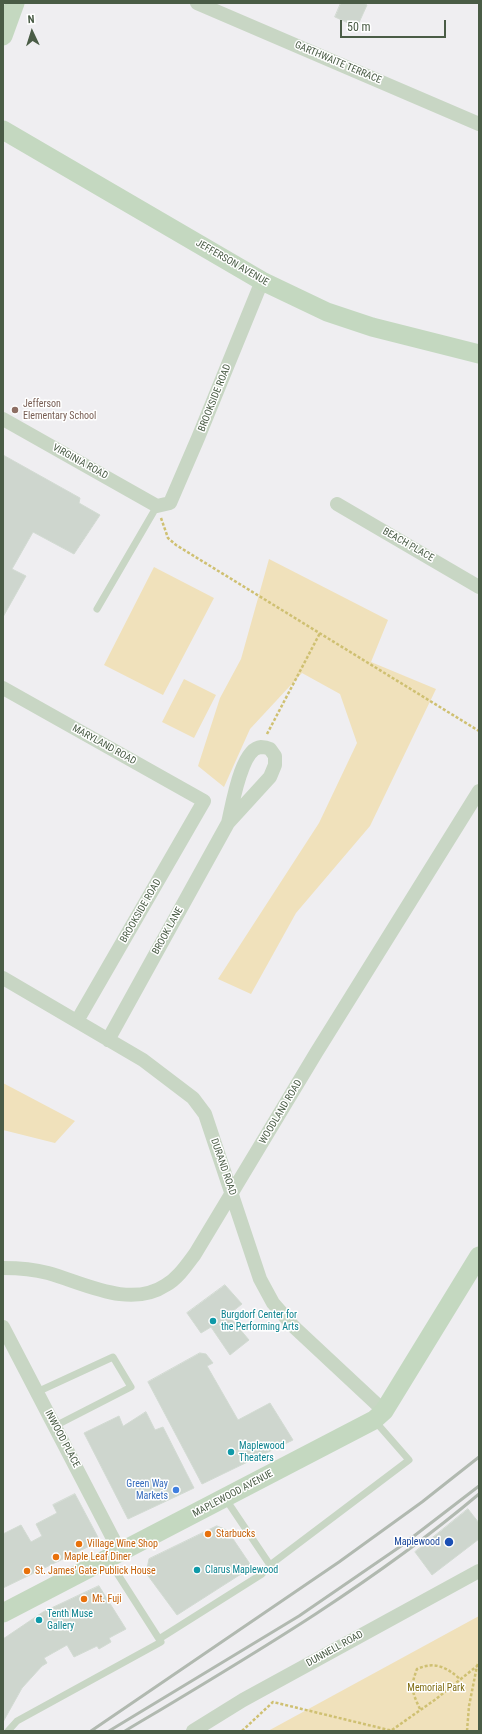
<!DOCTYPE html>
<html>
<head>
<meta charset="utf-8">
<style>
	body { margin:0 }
	#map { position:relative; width:482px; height:1734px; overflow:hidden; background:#efeef1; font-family:"Roboto Condensed",sans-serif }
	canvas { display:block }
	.frame { position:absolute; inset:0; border:4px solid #4a5c46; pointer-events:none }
	.north { position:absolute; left:12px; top:12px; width:40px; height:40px; -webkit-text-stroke:3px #fff; paint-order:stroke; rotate:356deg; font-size:11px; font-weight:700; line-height:16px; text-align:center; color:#4a5c46 }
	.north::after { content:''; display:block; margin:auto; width:14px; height:18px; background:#4a5c46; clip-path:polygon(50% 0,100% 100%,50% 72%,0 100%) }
	.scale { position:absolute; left:340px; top:20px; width:106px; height:18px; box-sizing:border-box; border:2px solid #4a5c46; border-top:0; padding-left:5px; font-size:12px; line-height:14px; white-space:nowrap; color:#4a5c46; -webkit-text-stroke:3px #fff; paint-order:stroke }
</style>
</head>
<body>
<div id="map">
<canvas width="482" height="1734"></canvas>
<div class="frame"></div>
<div class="north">N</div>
<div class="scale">50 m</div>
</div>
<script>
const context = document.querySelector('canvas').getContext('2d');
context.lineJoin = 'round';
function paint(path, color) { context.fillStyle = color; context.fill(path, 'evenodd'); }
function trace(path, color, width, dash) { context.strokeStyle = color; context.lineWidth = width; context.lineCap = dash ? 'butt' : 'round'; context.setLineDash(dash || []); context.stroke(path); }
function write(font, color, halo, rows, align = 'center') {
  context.font = font + ' "Roboto Condensed",sans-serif'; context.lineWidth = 3; context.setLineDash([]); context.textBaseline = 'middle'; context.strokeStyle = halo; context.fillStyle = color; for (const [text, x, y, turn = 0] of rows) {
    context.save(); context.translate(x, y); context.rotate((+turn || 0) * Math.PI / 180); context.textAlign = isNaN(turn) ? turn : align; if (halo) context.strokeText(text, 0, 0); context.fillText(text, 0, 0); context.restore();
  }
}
paint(new Path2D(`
	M 269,559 L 388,620 L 371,662 L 436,689 L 370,826 L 296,913 L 251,994 L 218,979 L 319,823 L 357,743 L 340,694 L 302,673 L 250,729 L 224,787 L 198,766 L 220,698 L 241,659 Z
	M 154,567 L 214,598 L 163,695 L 104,665 Z
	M 184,679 L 216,695 L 194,738 L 162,722 Z
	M 3,1083 L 75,1121 L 55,1143 L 3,1130 Z
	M 479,1616 L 479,1731 L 268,1731 Z`), '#f0e1bb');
const building = new Path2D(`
	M 341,3 L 363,3 L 367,5 L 357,27 L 335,17 Z
	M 3,455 L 80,498 L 79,503 L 100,515 L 74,554 L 33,532 L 12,569 L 26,576 L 3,617 Z
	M 225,1285 L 242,1304 L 228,1315 L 249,1340 L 230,1355 L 211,1327 L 201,1333 L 187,1313 Z
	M 200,1353 L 206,1354 L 213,1363 L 207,1366 L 238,1420 L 270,1403 L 293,1440 L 202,1484 L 148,1382 Z
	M 146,1412 L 155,1430 L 163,1427 L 194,1488 L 128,1519 L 84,1433 L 119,1416 L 123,1426 Z
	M 75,1494 L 100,1541 L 3,1588 L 3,1534 L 21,1525 L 31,1542 L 42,1536 L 36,1524 L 57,1513 L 53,1505 Z
	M 468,1509 L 479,1523 L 479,1539 L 432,1575 L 415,1552 Z
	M 217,1526 L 227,1530 L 252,1567 L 177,1615 L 146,1573 L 149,1559 Z
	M 99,1586 L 126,1629 L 109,1638 L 111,1642 L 99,1649 L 97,1646 L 74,1657 L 67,1645 L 44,1658 L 47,1663 L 42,1666 L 22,1688 L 3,1722 L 3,1639 L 43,1612 Z`);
paint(building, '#ced6ce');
trace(building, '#d2dad2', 1);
trace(new Path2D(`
	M 161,518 L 168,538 L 176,545 L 479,731
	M 267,734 L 320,633
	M 420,1709 C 412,1692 410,1687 417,1669 C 435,1661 446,1667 460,1679
	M 392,1730 L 436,1699 L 477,1666
	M 242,1731 L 273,1702 L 393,1731
	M 467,1731 L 469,1706 L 477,1666 L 479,1662`), '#cfc072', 2.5, [3, 2]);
trace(new Path2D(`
	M 97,609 L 157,506
	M 37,1392 L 113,1357 L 131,1387 L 55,1426
	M 225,1498 L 270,1565
	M 159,1639 L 262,1574 L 270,1565 L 409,1460 L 374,1420
	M 8,1731 L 17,1721 L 161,1642 L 108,1559`), '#c8d6c4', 7);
trace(new Path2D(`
	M 197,3 L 479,124
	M 3,419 L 157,506 L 170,503 L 198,438 L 262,281
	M 337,504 L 479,587
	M 3,688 L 204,801 L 77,1021
	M 3,978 L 143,1060 L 193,1098 L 205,1114 L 260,1279 L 273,1303 L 294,1327 L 384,1411
	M 108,1040 L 228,823 L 270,777 L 275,765 L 275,756 L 270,749 C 268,748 264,747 261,747 C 241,748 232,807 228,823
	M 3,1268 C 18,1268 33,1269 48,1273 C 84,1283 130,1309 166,1285 C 178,1278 186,1266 195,1254 L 316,1053 L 479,791
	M 3,1327 L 120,1552
	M 193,1731 L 243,1700 L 479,1571`), '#c8d6c4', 14);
trace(new Path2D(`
	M 3,36 L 15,3
	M 3,130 L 262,281 L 327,312 L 372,327 L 479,354
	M 3,1613 L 374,1420 L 384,1411 L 479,1256`), '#c4d8c0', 19);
trace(new Path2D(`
	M 91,1731 L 339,1562 L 422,1502 L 479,1457
	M 109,1731 L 299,1616 L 401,1546 L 479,1486
	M 125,1731 C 247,1658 370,1586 479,1494`), '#b1b9b0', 3);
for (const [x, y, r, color] of [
	[15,410,4,"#8d6e63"],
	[213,1321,4,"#0f9aa8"],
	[231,1452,4,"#0f9aa8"],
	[176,1490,4,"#3f7fe0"],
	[208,1534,4,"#e8710a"],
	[449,1542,5,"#1a4fb4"],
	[79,1544,4,"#e8710a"],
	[56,1557,4,"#e8710a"],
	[197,1570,4,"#0f9aa8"],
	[27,1571,4,"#e8710a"],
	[84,1599,4,"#e8710a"],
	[39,1620,4,"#0f9aa8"]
]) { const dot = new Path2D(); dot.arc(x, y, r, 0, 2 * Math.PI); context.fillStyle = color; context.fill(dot); trace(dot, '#fff', 1.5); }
write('10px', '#4a5c46', '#fff', [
	["GARTHWAITE TERRACE",338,63,23],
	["JEFFERSON AVENUE",232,263,30],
	["BROOKSIDE ROAD",215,398,-68],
	["VIRGINIA ROAD",80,462,29],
	["BEACH PLACE",408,545,30],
	["MARYLAND ROAD",104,745,29],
	["BROOKSIDE ROAD",141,911,-60],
	["BROOK LANE",168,931,-61],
	["WOODLAND ROAD",281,1112,-59],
	["DURAND ROAD",223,1167,71],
	["INWOOD PLACE",62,1439,62],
	["MAPLEWOOD AVENUE",233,1494,-28],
	["DUNNELL ROAD",335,1649,-29]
]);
write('10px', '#785e54', '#fff', [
	["Jefferson",23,404],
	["Elementary School",23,416]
], 'left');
write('10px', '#0d838f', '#fff', [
	["Burgdorf Center for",221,1315],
	["the Performing Arts",221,1327],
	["Maplewood",239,1446],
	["Theaters",239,1458],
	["Clarus Maplewood",205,1570],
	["Tenth Muse",47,1614],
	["Gallery",47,1626]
], 'left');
write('10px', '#366cbe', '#fff', [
	["Green Way",168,1484],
	["Markets",168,1496]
], 'right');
write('10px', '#c56008', '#fff', [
	["Starbucks",216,1534],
	["Village Wine Shop",87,1544],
	["Maple Leaf Diner",64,1557],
	["St. James' Gate Publick House",35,1571],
	["Mt. Fuji",92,1599]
], 'left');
write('10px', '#164399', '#fff', [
	["Maplewood",440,1542]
], 'right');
write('10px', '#806d14', '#fff', [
	["Memorial Park",436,1688]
]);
</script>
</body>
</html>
